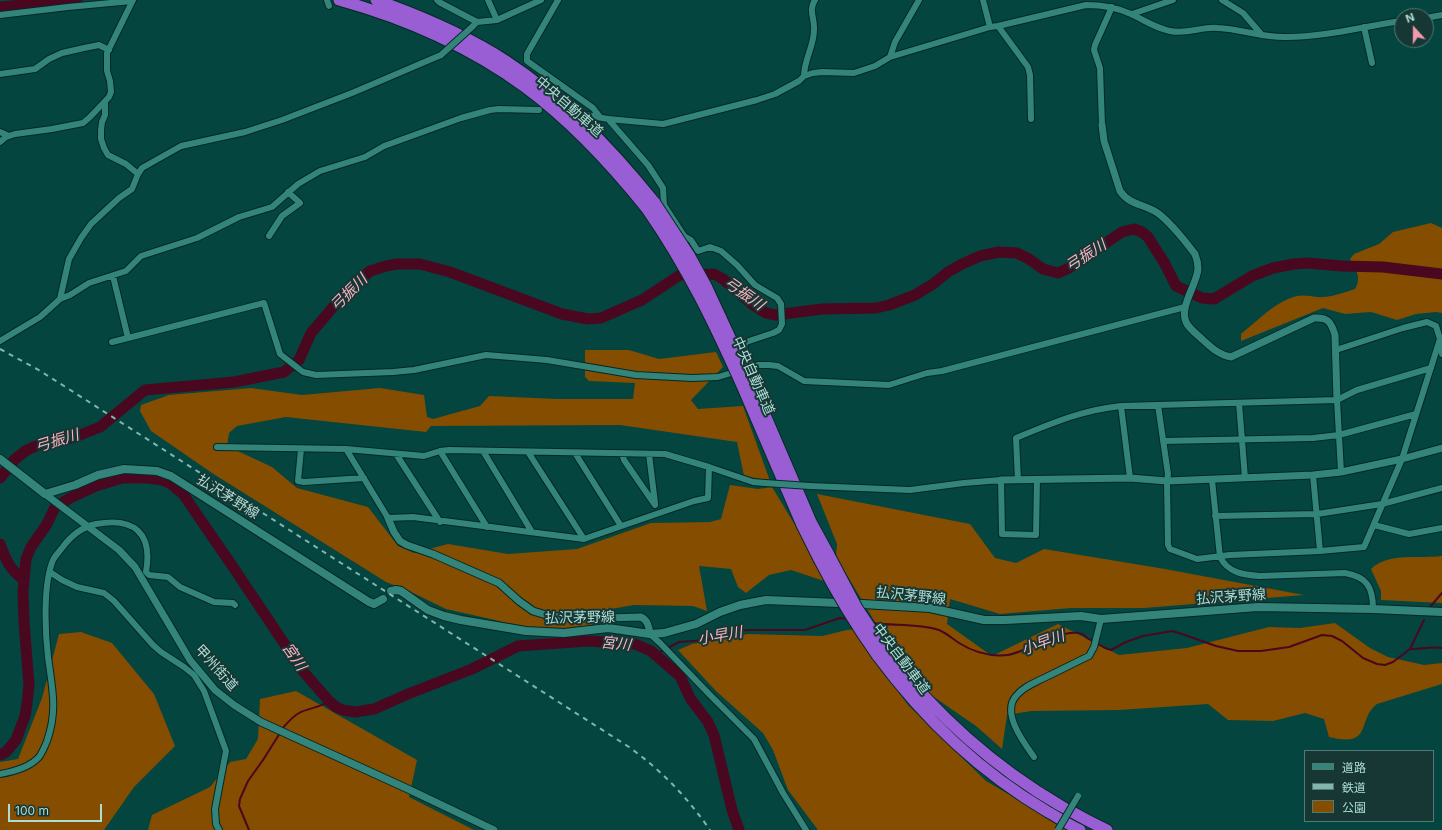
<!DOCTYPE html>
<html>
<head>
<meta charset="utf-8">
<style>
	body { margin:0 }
	#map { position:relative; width:1442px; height:830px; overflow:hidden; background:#04453f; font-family:Inter,"Noto Sans JP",sans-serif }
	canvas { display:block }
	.legend { position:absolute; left:1304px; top:750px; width:130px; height:72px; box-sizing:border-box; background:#163733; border:1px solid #527974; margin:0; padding:5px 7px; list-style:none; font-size:12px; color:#adddd6 }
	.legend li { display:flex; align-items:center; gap:8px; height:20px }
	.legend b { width:20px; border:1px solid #527974 }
	.north { position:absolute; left:1394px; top:8px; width:40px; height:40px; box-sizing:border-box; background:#163733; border:1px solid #527974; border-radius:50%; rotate:339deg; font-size:11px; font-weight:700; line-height:16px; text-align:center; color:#adddd6 }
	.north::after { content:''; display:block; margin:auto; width:14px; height:18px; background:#f29aae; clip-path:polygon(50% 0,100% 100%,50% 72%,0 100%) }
	.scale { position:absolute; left:8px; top:804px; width:94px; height:18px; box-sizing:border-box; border:2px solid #adddd6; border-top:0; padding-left:5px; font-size:12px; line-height:14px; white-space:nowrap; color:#adddd6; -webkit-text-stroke:3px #163733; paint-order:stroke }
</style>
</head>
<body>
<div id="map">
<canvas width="1442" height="830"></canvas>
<ul class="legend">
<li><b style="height:5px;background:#33857c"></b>道路</li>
<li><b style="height:5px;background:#81b6af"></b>鉄道</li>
<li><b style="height:11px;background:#844d00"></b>公園</li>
</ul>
<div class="north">N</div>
<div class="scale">100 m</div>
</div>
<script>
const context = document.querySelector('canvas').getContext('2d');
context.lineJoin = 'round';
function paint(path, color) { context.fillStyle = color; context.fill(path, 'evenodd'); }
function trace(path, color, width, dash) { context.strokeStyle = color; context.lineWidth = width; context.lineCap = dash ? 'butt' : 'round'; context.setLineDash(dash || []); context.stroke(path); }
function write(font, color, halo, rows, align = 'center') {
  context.font = font + ' Inter,"Noto Sans JP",sans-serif'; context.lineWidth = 4; context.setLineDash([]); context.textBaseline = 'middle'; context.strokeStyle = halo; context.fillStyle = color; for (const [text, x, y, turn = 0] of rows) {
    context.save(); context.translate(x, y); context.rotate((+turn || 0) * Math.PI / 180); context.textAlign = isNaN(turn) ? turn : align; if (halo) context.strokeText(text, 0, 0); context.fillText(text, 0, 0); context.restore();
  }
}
paint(new Path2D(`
	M 1431,223 L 1442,228 L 1442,313 L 1436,312 L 1416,314 L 1397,320 L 1371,312 L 1345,314 L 1323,308 L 1241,341 L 1241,334 C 1259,320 1274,302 1297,296 C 1306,294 1316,298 1325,297 C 1335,296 1345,292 1355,289 C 1362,278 1356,270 1350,259 L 1354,254 L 1379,244 L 1393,232 Z
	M 585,350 L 629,350 L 659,359 L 716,352 L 723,367 L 691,400 L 698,409 L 743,406 L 770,481 L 744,476 L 737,442 L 620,425 L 431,426 L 426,432 L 286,417 L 237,426 L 229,433 L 227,446 L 272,467 L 297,488 L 368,507 L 398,546 L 414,553 L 448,544 L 508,554 L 577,549 L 651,523 L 710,522 L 721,519 L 730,485 L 758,489 L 772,487 L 830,583 L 791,570 L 769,575 L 746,593 L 738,587 L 731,569 L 699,566 L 707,611 L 693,606 L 634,605 L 605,610 L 589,628 L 524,628 L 495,620 L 446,609 L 409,591 L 386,582 L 212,473 L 151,431 L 140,411 L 141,405 L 169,395 L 251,388 L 302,395 L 380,388 L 424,395 L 427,417 L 433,419 L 480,406 L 489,396 L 557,399 L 633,399 L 635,383 L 589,381 L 585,377 Z
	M 817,494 L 970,524 L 995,558 L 1016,563 L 1044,549 L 1165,569 L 1304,595 L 1144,608 L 1071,608 L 1000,614 L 950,599 L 947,624 L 992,656 L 1058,624 L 1119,655 L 1187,648 L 1269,627 L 1300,628 L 1335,623 L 1370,648 L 1388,657 L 1424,665 L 1442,663 L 1442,684 L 1377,704 C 1356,720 1374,748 1329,737 L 1324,719 L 1305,713 L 1273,721 L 1228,720 L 1208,704 L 1119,710 L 1031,711 L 1007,715 L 1002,749 L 976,726 L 931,695 L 896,655 L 889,643 L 870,654 L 908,705 L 986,781 L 1070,830 L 818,830 L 788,790 L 773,750 L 763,733 L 716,691 L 678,650 L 692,644 L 748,634 L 822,636 L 847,630 L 878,627 L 836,557 L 837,544 Z
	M 1442,556 L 1442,603 L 1381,600 L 1381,591 L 1371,569 C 1388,552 1420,559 1442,556 Z
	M 81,632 L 112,643 L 154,694 L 175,746 L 134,787 L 104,830 L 0,830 L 0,762 L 18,759 L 42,698 L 59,634 Z
	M 296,691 L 417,760 L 409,797 L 474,830 L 148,830 L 152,815 L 210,787 L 230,762 L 246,759 L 258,739 L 260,699 Z`), '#844d00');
trace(new Path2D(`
	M 1430,607 L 1442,593
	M 872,623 C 894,626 918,623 939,630 C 946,633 953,639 959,643 C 975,653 990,657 1008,655 C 1025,653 1075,620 1087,638 L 1105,648 L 1111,650 L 1126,642 L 1143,636 L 1172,631 L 1182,634 L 1216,646 L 1238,651 L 1261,651 L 1289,647 L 1322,635 L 1332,636 L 1342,641 L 1363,658 L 1377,664 L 1385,665 L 1393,662 L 1410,649 C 1421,649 1431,646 1442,648
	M 668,648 L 679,642 L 707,640 L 734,631 L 750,630 L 805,630 L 840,618 L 848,619
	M 1410,649 L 1424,620
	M 656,654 L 664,650
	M 282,729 C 287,723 292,717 299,713 C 308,708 320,708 329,701
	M 249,830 L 239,806 L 240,799 L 248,781 L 263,760 L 280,733`), '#490820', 2);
trace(new Path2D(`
	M 0,7 L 77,0
	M 0,478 L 15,459 L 27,450 L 43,443 L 75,437 L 100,427 L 145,390 L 234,382 L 284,372 L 299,360 L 311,333 L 340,299 L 354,285 L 370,271 L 386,266 L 397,264 L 420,264 L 450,272 L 562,314 L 588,319 L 601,318 L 642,300 L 680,275 L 714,274 L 723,279 L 752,304 L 766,313 L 776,315 L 822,309 L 876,308 L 889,305 L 915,295 L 933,284 L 948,272 L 962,264 L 980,256 L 999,252 L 1017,253 L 1029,259 L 1043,269 L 1058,273 L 1069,268 L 1122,232 L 1134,229 L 1142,232 L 1148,237 L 1165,264 L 1176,286 L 1202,298 L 1214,299 L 1252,276 L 1273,268 L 1294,264 L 1307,263 L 1342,266 L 1383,267 L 1442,274
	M 0,544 C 6,560 9,569 24,580
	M 0,755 L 6,752 L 16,740 L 25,716 L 27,704 L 29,685 L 24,622 L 23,592 L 25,569 L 26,559 L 31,547 L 47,524 L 55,507 L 72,497 L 96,486 L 122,478 L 149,478 L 162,480 L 171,484 L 183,494 L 231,564 L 302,670 L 329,701 L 336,707 L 343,710 L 355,712 L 374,709 L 408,694 L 472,669 L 518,646 L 588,641 L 635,644 L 651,651 L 680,676 L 690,698 L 708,722 L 714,735 L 732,810 L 739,830`), '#490820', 11);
const minor = new Path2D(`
	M 327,0 L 329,6
	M 437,0 L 439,2 L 477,22
	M 488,0 L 497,20
	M 558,0 L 527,54 L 527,61 L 593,108 L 600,117
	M 983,0 L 990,27
	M 1222,0 L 1243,13 L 1262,35
	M 1132,14 L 1173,0
	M 0,15 L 68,7 L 132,1
	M 1426,18 L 1442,15
	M 998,26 L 1028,67 L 1030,75 L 1031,119
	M 472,27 L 477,22 L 497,20 L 541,0
	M 1364,27 L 1372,63
	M 890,57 L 895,42 L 919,0
	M 0,74 L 35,69 L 49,59 L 62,53 L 84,48 L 99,45 L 109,50
	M 804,76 C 804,60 814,46 814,30 C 815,19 808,10 815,0
	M 105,102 L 105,115 L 102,122 L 101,130 L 101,139 L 104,148 L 108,155 L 126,164 L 138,174
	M 586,115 L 608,119 L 663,124 L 671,122 L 757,100 L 775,94 L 799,81 L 804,76 L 813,73 L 822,72 L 854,73 L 875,66 L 890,57 L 990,27 L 998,26 L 1086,5 C 1102,5 1116,7 1131,14 C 1144,20 1155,28 1170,31 C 1188,35 1202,26 1218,28 C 1241,29 1264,38 1287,37 C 1326,37 1364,26 1402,21
	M 608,119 L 648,165 L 663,188 L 664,205 L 684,236 L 691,240 L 698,251 L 710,247 L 721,251 L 737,265 L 755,285 L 777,298 L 781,304 L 782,324 L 779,330 L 773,333 L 746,342 L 744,345 L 745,351 L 752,367
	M 1102,125 L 1100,68 L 1094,50 L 1095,45 L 1112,7
	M 0,132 L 9,136
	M 0,142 L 6,137 L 15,134 L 52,129 L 83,123 L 90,117 L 109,97 L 111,92 L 110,81 L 107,71 L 107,53 L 133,0
	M 269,236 L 282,216 L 300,203 L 288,192
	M 113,276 L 128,338 L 264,303 L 280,354 L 303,372 L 316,375 L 393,372 L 414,370 L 486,355 L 547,360 L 636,375 L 692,378 L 718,377 L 758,365 L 769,365 L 778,366 L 804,381 L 889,385 L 927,373 L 942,371 L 1185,307
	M 60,299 L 69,259 L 81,238 L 91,224 L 119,198 L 132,189 L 138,174 L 142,168 L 181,146 L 245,132 L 282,120 L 352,93 L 441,55
	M 0,341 L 40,317 L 60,299 L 70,295 L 89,283 L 126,271 L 141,256 L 197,238 L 239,217 L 272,207 L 298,184 L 320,171 L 365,157 L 384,146 L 461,118 L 490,110 L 499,109 L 539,110
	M 112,342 L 128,338
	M 1336,350 L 1403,328 L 1427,322 L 1436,326 L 1440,339 L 1442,354
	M 1337,400 L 1341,472
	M 1239,403 L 1245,478
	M 1158,405 L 1168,474 L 1167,481 L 1168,545 L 1170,549 L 1197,559 L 1230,555 L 1320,551 L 1364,547 L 1402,459 L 1440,339
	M 1121,406 L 1130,478
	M 1163,441 L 1313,438 L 1339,435 L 1416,414
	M 217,447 L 346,449 L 424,456 L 440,451 L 449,450 L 665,454 L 709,467 L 753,482 L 765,483
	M 301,449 L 298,481 L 304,482 L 364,478
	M 346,449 L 388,518 L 413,517 L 584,539 L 694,501 L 708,498 L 709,467
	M 440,451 L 487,527
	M 483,451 L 532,532
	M 528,452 L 584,539
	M 575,453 L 621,526
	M 622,453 L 624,460 L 655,505
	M 396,454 L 440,522
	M 649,454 L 655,503
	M 1313,475 L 1320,551
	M 1018,480 L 1016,438 C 1052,423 1082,410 1121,406 L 1337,400 L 1357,390 L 1431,368
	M 1212,480 L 1220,557 C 1228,573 1244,575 1260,576 L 1345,573 C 1367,577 1373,587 1373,609
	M 810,486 L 910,490 L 964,483 L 1001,480 L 1002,534 L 1036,535 L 1037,480
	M 1215,516 L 1317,514 L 1382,504 L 1442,488
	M 1374,525 L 1409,534 L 1442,528
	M 50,572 L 62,580 L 77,587 L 104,593 L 114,601 L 153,645 L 161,652 L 184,667 L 194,675 L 204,691 L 226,751 L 215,809 L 216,824 L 219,830
	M 650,634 L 660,643 L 710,695 L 754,739 L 783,793 L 806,830
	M 1034,757 C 1024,743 1001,713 1016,696 C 1023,687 1034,683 1044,678 C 1059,671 1074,663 1089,656 L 1094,647 L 1101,619
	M 0,774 C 12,772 30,767 39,757 C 42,753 45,746 47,741 C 58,710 52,688 48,657 C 45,631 43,584 53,560 C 55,556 59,552 62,548 C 70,537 82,527 96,524 C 134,517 153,533 146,572 L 149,575 L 168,577 L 180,587 L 214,602 L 233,603 L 235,605`);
const tertiary = new Path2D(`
	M 1102,125 L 1104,141 L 1120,191 C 1130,206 1146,204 1159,214 C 1173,225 1185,241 1195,254 C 1197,259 1198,263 1198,269 C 1197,284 1179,307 1186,322 C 1189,329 1198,335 1203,340 C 1212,348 1219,355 1231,357 L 1314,318 C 1328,317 1331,322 1335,335 L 1337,400
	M 1001,480 L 1130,478 L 1167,481 L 1313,475 L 1341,472 L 1402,459 L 1442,448
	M 45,494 L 119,550 L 135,567 L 190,660 L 215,690 L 234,705 L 261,722 L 408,789 L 494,830
	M 388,518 L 394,532 L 400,541 L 407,545 L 433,554 L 499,583 L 519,601 L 533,611 L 553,617 L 591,615 L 606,618 L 641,617 C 648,620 649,628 650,634`);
const secondary = new Path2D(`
	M 0,459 L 45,494 L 75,485 L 98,475 L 124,469 L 157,471 L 171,476 L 369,602 L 374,604 L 383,599
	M 391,591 L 396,590 L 401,591 L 428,610 L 444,616 L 461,620 L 526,631 L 564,633 L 608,628 L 650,634 L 664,633 L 696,624 L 720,612 L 740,605 L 766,600 L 863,604 L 930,608 L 984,620 L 1005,620 L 1081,616 L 1101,619 L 1258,607 L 1373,609 L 1442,612`);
const motorway = new Path2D(`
	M 339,0 C 404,18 470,47 525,87 C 571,121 611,164 647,209
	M 376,0 C 421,16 466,35 506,61 C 564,99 612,149 655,203
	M 753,387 L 811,522 L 829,555
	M 744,390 L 802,525 L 819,559
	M 885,650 C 934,713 992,766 1061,806 C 1076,814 1091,823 1107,830
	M 877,655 C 924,719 980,772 1048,812 C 1059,818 1069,825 1080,830`);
trace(minor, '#052824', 8);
trace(tertiary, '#052824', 9);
trace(secondary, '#052824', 10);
trace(motorway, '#052824', 13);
trace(minor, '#33857c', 6);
trace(tertiary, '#33857c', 7);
trace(secondary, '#33857c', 8);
trace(motorway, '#995ed4', 11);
trace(new Path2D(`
	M 0,349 L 37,369 L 64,386 L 629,747 C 662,771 687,797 710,830`), '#81b6af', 2, [5, 5]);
const minorBridge = new Path2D(`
	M 441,55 L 472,27
	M 765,483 L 810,486
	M 1058,830 L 1078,796`);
const motorwayBridge = new Path2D(`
	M 655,203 L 689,255 L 707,288 L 753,387
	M 647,209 C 688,268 715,325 744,390
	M 829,555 L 857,608 L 885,650
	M 819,559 C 836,592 855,624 877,655`);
trace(minorBridge, '#052824', 8, []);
trace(motorwayBridge, '#052824', 13, []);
trace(minorBridge, '#33857c', 6);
trace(motorwayBridge, '#995ed4', 11);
write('14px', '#adddd6', '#163733', [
	["中央自動車道",569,107,41],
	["中央自動車道",753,376,66],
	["払沢茅野線",228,497,32],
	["払沢茅野線",911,596,6],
	["払沢茅野線",1231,597,-4],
	["払沢茅野線",580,618,-1],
	["中央自動車道",901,659,53],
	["甲州街道",216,668,48]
]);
write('italic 15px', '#ffb3c4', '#163733', [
	["弓振川",1086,256,-33],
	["弓振川",349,293,-45],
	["弓振川",744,294,35],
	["弓振川",57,441,-17],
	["小早川",720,636,-10],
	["小早川",1043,643,-20],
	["宮川",616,644,6],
	["宮川",294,657,55]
]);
</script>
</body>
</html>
